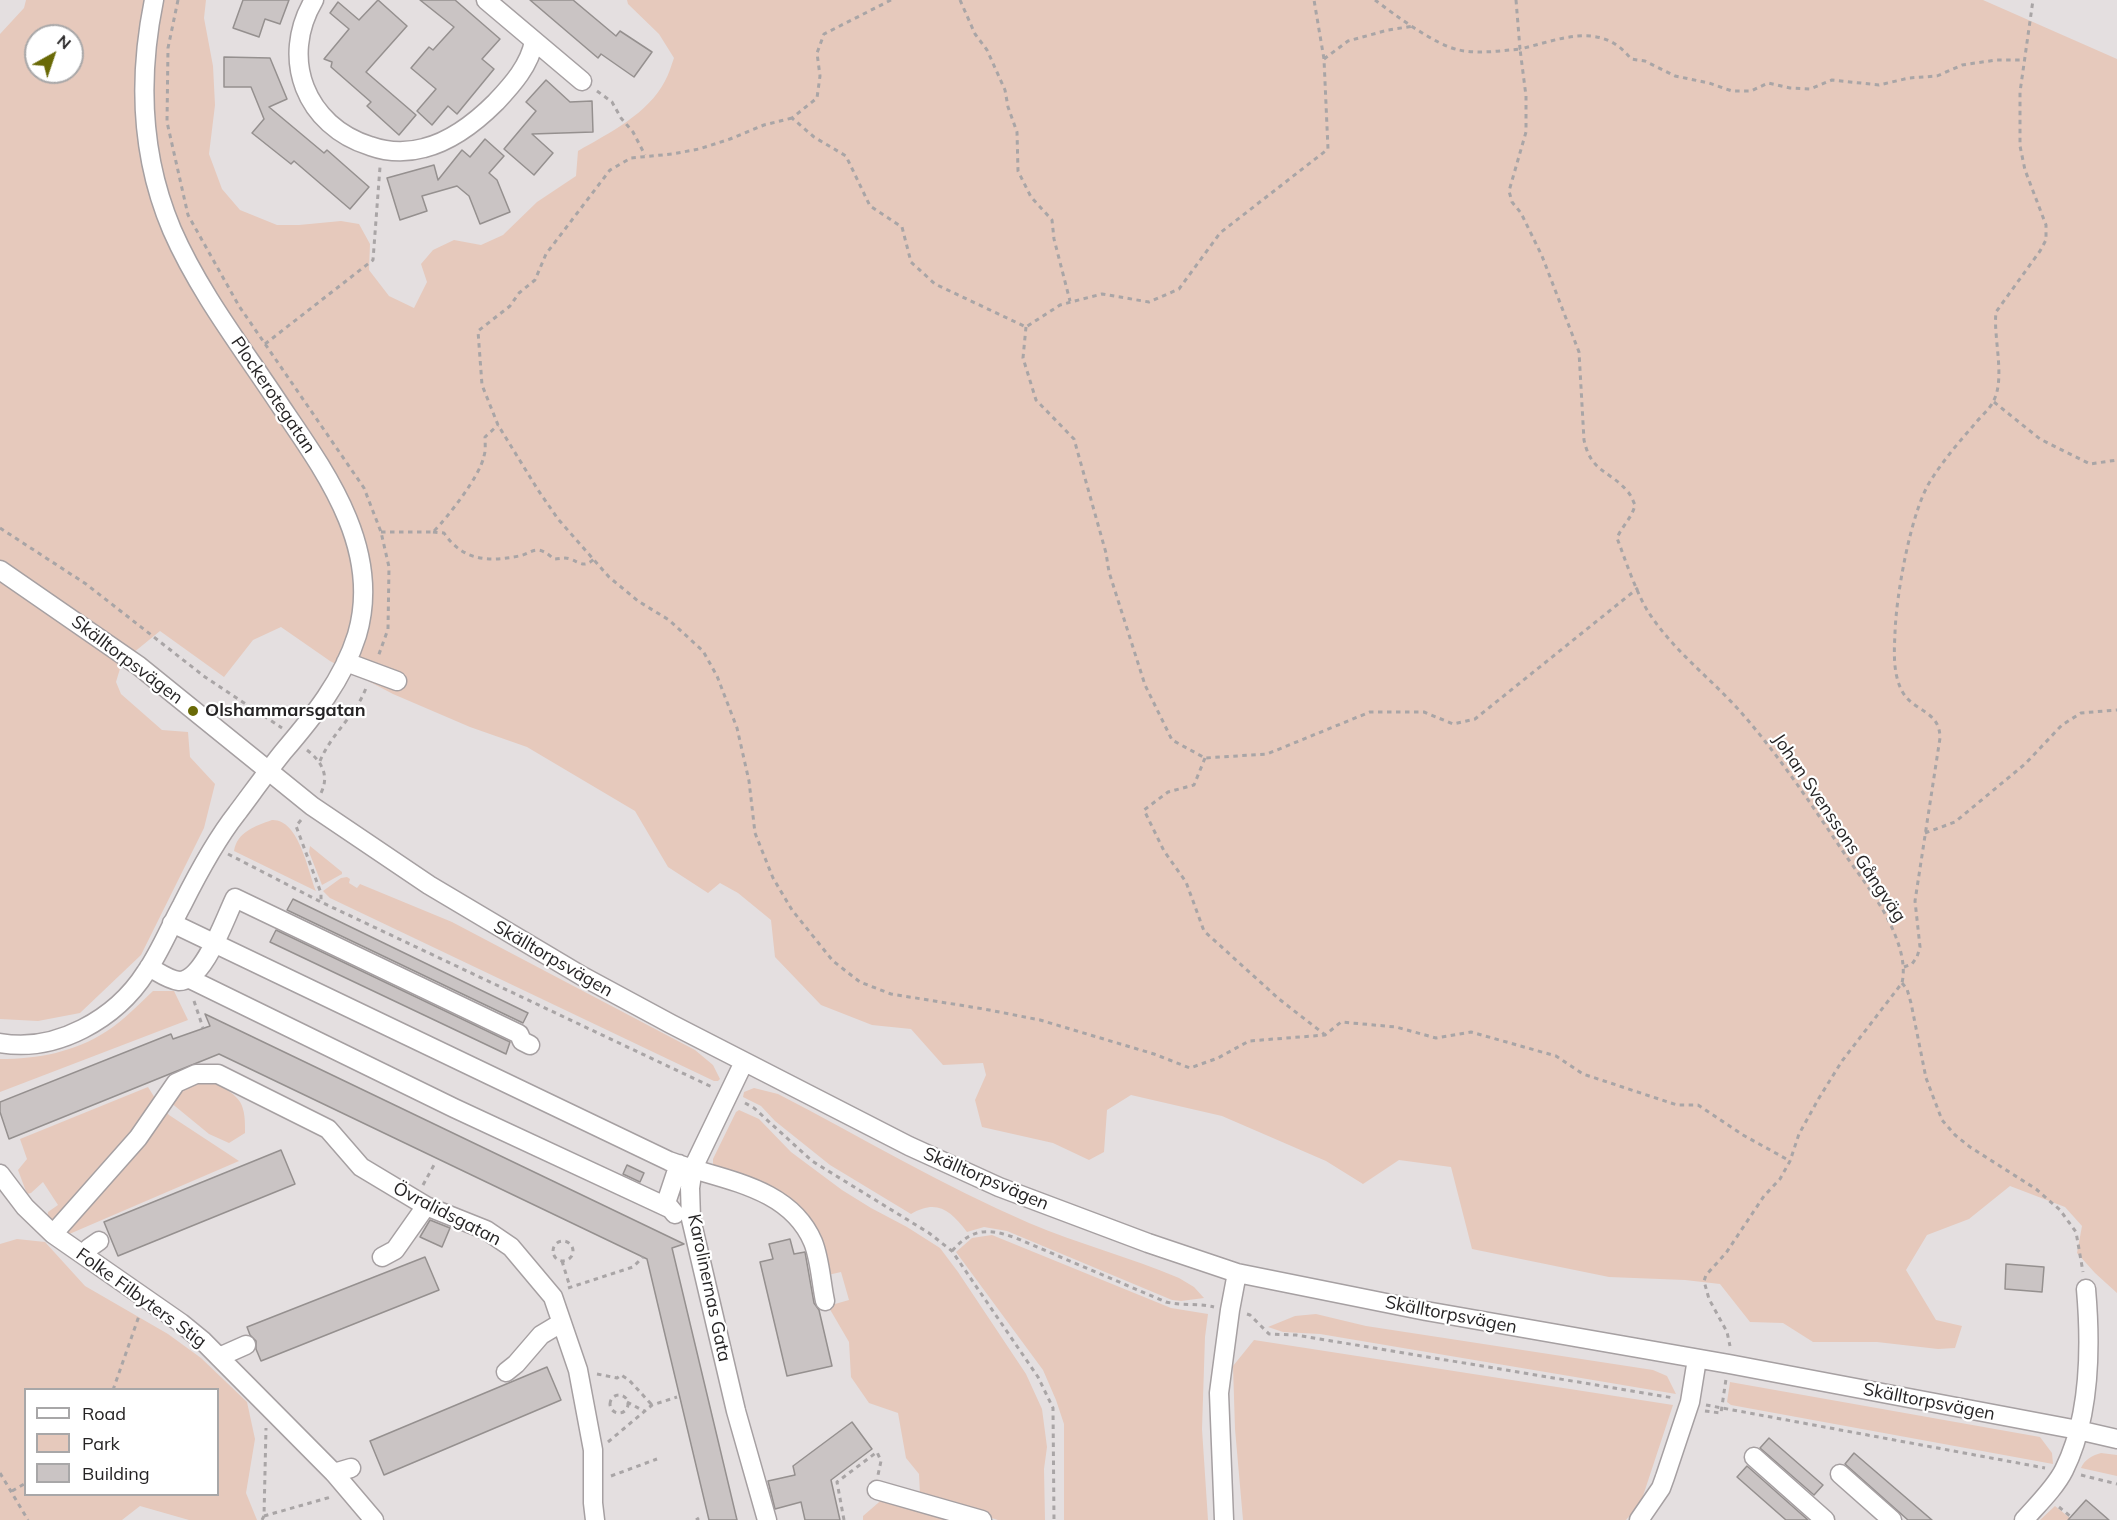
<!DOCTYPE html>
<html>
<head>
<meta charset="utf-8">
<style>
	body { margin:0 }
	#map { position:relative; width:2117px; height:1520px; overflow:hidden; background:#e4dfe0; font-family:Mulish,sans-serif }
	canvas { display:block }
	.legend { position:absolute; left:24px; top:1388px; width:195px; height:108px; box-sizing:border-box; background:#fff; border:2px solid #a8a7a8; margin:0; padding:8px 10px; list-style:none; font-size:18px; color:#262425 }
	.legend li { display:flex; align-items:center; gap:12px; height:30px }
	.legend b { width:30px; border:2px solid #a8a7a8 }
	.north { position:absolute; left:24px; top:24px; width:60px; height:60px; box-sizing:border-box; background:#fff; border:2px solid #a8a7a8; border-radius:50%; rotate:40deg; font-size:16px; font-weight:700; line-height:24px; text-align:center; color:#262425 }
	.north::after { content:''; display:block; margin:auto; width:21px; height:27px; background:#696906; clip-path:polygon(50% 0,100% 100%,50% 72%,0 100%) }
</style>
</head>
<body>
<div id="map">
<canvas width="2117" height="1520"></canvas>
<ul class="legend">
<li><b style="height:8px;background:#fff"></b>Road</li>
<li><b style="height:16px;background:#e6c9bc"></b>Park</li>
<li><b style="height:16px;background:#cac4c4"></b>Building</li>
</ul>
<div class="north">N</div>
</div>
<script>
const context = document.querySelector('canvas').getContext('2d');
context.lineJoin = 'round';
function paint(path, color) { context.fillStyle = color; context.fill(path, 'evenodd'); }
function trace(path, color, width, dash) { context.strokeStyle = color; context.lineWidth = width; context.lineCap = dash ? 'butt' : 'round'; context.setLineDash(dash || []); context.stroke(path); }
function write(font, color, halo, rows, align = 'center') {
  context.font = font + ' Mulish,sans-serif'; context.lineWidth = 4.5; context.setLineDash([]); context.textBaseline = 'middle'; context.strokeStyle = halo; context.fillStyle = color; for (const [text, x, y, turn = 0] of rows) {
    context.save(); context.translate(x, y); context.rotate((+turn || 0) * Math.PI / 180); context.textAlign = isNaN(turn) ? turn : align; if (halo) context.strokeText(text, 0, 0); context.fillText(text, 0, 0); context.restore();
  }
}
paint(new Path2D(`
	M 26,0 L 206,0 L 204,18 L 213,66 L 215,105 L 209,154 L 222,189 L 240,210 L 277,225 L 299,225 L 341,221 L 359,224 L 370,244 L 369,270 L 389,296 L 414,308 L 427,282 L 421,264 L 433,250 L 454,240 L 481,245 L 503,235 L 537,202 L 576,176 L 578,151 C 609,133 648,114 665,81 C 669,74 671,66 674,58 L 659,34 L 628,4 L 627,0 L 1983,0 L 2117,59 L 2117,1293 L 2095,1273 L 2077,1253 L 2082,1226 L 2065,1207 L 2010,1186 L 1969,1219 L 1927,1235 L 1906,1270 L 1936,1320 L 1962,1326 L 1955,1348 L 1938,1349 L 1877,1342 L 1813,1342 L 1783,1323 L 1750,1322 L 1720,1284 L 1685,1280 L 1609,1277 L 1472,1249 L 1451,1167 L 1399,1160 L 1363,1184 L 1326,1161 L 1222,1116 L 1131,1095 L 1107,1110 L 1104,1152 L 1089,1160 L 1053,1143 L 982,1127 L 975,1100 L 986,1075 L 983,1063 L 943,1065 L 911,1029 L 872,1025 L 821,1005 L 775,957 L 771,920 L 738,893 L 720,883 L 708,893 L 668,867 L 635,811 L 527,747 L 470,727 L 393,694 L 330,661 L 281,627 L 253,640 L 224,677 L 160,631 L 122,662 L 116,682 L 121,694 L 162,730 L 188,732 L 190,757 L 215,784 L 204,828 L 141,955 L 80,1013 L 38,1021 L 0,1019 L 0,34 L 24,8 ZM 36,36 L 72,36 L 72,72 L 36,72 Z
	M 272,820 C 299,819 308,871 316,891 L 234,851 C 237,832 255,826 272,820 Z
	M 310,846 L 342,872 L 342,874 L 322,885 L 309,852 Z
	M 347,877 L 350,879 L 349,883 L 357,888 L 360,884 L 452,922 L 695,1050 L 713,1065 L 720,1079 L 718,1081 L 714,1081 L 330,898 L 323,891 L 341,878 Z
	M 153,991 L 174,991 L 188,1020 L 0,1092 L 0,1059 C 38,1059 75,1052 107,1031 C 124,1020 139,1004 153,991 Z
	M 209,1080 C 238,1096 246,1098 245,1133 L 229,1143 L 209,1134 L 170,1102 L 180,1084 Z
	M 148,1087 L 158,1103 L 169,1115 L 239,1161 L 67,1235 L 47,1220 L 48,1212 L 58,1205 L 43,1182 L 31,1193 L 27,1194 L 18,1170 L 27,1159 L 20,1139 Z
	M 754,1088 L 778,1094 C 861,1137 943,1186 1029,1223 C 1078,1244 1130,1257 1179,1278 L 1194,1287 L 1204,1298 L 1181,1301 L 1172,1300 L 1007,1231 L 984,1227 L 967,1232 C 950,1210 937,1199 911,1214 L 830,1165 L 775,1121 L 761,1106 L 743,1097 L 744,1092 Z
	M 739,1110 L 759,1119 L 791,1152 L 842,1190 L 871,1208 L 907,1227 L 940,1248 L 958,1272 L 1026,1374 L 1042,1409 L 1047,1447 L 1044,1469 L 1045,1520 L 998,1520 L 920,1495 L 919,1474 L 906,1458 L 898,1413 L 869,1403 L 851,1377 L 849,1342 L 828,1306 L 849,1300 L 841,1272 L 828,1275 L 816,1233 L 713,1167 L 713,1159 L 736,1112 Z
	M 992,1235 L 1171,1308 L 1208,1314 L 1205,1337 L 1202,1429 L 1208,1520 L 1064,1520 L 1064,1424 L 1056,1400 L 1043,1370 L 956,1252 L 972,1238 Z
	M 17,1239 L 45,1242 L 85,1286 L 168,1334 L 201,1358 L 247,1402 L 255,1439 L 246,1493 L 257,1520 L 189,1520 L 140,1506 L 122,1520 L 0,1520 L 0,1244 ZM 26,1390 L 218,1390 L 218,1494 L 26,1494 Z
	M 1316,1314 L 1366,1326 L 1653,1370 L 1667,1376 L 1676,1394 L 1320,1334 L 1283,1332 L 1268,1327 L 1295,1316 Z
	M 1254,1340 L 1673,1405 L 1641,1502 L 1626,1520 L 1243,1520 L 1235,1429 L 1233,1366 Z
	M 1730,1382 L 2040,1437 L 2052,1453 L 2053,1464 L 1731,1405 L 1727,1402 Z
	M 2101,1453 L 2117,1455 L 2117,1476 L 2081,1468 C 2084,1460 2093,1455 2101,1453 Z
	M 885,1497 L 954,1520 L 863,1520 L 863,1516 Z
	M 2055,1506 L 2070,1518 L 2068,1520 L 2040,1520 Z`), '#e6c9bc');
const building = new Path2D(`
	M 243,0 L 289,0 L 280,24 L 265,19 L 259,37 L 233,28 Z
	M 378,0 L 407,26 L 366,72 L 416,115 L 399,135 L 367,106 L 371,102 L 331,67 L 332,62 L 324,59 L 349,29 L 330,13 L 338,2 L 359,20 Z
	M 420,0 L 455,0 L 500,39 L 482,59 L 494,69 L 457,114 L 448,106 L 432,125 L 417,111 L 436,89 L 411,68 L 429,47 L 433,50 L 454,27 Z
	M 530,0 L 573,0 L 616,36 L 620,31 L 652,52 L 634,77 L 601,54 L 598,58 Z
	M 224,57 L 270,58 L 287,99 L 269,107 L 324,153 L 327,150 L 369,187 L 350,209 L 294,161 L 291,164 L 252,133 L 264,119 L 251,87 L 224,87 Z
	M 546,80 L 570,102 L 592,101 L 593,132 L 532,134 L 553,153 L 534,175 L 504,149 L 536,111 L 526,102 Z
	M 485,139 L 504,156 L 489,173 L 497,180 L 510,212 L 480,224 L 469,196 L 457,186 L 422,196 L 427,211 L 400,220 L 387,178 L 434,165 L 438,180 L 462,150 L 470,157 Z
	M 293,899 L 528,1013 L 523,1023 L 287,910 Z
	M 276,930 L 510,1042 L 506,1054 L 270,942 Z
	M 205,1014 L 684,1244 L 672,1248 L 737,1520 L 709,1520 L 647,1259 L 219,1054 L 9,1139 L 0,1112 L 0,1102 L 171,1034 L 173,1039 L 210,1026 Z
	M 281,1150 L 295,1184 L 118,1256 L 104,1222 Z
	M 627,1165 L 644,1173 L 640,1182 L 623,1174 Z
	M 430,1220 L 450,1228 L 442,1247 L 420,1237 Z
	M 790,1239 L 794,1254 L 805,1252 L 814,1303 L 819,1310 L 832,1366 L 787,1376 L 760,1262 L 773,1259 L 769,1244 Z
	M 425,1257 L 439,1290 L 261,1361 L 256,1349 L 256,1341 L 250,1335 L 247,1327 Z
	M 2006,1264 L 2044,1267 L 2042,1292 L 2005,1289 Z
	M 547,1367 L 561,1400 L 384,1475 L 370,1441 Z
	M 852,1422 L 872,1449 L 831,1480 L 840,1520 L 805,1520 L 801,1502 L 775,1509 L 768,1481 L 795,1475 L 793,1466 Z
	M 1769,1438 L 1823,1485 L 1814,1495 L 1760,1448 Z
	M 1854,1453 L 1932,1520 L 1908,1520 L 1845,1464 Z
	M 1747,1466 L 1808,1520 L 1786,1520 L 1737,1477 Z
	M 2086,1500 L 2109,1520 L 2068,1520 Z`);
paint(building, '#cac4c4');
trace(building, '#95908f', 1.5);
const minor = new Path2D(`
	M 314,0 C 279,59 306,126 370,146 C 387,152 406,153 424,148 C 452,141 475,123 496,102 C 512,85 530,65 534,41
	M 486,0 L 582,81
	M 0,570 L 139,666 L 312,806 L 429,885 L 582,976 L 671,1024 L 909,1146 L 999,1187 L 1148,1243 L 1237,1273 L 1426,1311 L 1729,1364 L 2078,1430 L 2117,1439
	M 346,662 L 397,681
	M 172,923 L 669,1161 C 719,1180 789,1185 813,1242 C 820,1259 821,1282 825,1301
	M 149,967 C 158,972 169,980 179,981 C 204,981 225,918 235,898 L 519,1034 L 522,1041 L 530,1045
	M 190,979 L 454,1108 L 669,1208
	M 0,1043 C 56,1053 116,1019 146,972 C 160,952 170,927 182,905 C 198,873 215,841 237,813 C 252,793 267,772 283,752 C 313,717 343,680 357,635 C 382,550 327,474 282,408 C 244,350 200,294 172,230 C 141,157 138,78 154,0
	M 744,1062 L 693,1168 L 690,1188 L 691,1219 L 736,1411 L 767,1520
	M 0,1174 L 25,1207 L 53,1234 L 181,1323 L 203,1341 L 334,1473 L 374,1520
	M 675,1214 L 666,1203 L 679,1164
	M 53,1234 L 138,1138 L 176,1083 L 196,1074 L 218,1074 L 328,1129 L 361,1167 L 426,1206 L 486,1230 L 511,1247 L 553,1297 L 578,1370 L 593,1450 L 593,1503 L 595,1520
	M 84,1255 L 89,1248 L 99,1241
	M 382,1257 L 395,1250 L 426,1206
	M 219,1357 L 246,1345
	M 506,1372 L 516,1364 L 541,1335 L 561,1323
	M 1754,1457 L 1825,1520
	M 334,1473 L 351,1468
	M 1840,1474 L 1892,1520
	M 877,1490 L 982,1520
	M 1224,1520 L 1219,1393 L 1230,1310 L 1237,1273
	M 1639,1520 L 1661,1488 L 1665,1477 L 1690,1402 L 1697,1359
	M 2024,1520 C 2037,1505 2055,1488 2064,1470 C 2090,1418 2091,1346 2086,1289`);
trace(minor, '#a6a0a2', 21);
trace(new Path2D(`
	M 178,0 L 168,48 L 167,122 L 188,215 L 239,306 L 364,488 L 381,532 L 389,567 L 388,629 L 378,657
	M 891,0 L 824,34 L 817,53 L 820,76 L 817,98 L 792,118 L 814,137 L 846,156 L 870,206 L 902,227 L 911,262 L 935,284 L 1026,327 L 1060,305 L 1071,302 L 1102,294 L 1149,302 L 1179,289 L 1220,233 L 1328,149 L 1324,59 L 1314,0
	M 960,0 L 975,34 L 987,50 L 1005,90 L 1008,107 L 1017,132 L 1018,171 L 1031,197 L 1052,220 L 1054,239 L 1070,301
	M 1375,0 C 1395,15 1435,45 1459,50 C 1478,54 1500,51 1520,49 L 1526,96 L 1526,132 L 1509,191 L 1512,202 L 1521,213 L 1542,256 L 1579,352 L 1584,440 C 1591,473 1610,470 1628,492 C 1631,495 1633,501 1635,505 C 1632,518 1622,526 1617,538 C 1625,559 1637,595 1649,613 C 1673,650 1710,678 1739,710 C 1778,754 1811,804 1844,853 C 1861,878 1881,902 1893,930 C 1900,946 1906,965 1902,983 L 1842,1061 L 1819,1098 L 1799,1134 L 1790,1161 L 1780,1179 L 1764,1196 L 1726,1253 L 1706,1275 L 1704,1281 L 1709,1299 L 1727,1332 L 1730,1346
	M 1516,0 L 1520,49 C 1559,40 1601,20 1631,59 L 1645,61 L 1675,76 L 1709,83 L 1732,91 L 1751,91 L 1768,83 L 1790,88 L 1810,89 L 1832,80 L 1879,85 L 1909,78 L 1937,76 L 1962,65 L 1996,60 L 2025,60
	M 1324,59 L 1348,41 L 1388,30 L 1414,26
	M 597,91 L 612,102 L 621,118 L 633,132 L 645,155
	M 792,118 L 764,125 L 730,139 L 699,149 L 672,154 L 631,158 L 610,170 L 546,254 L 535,280 L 519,293 L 510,306 L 478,331 L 482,385 L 498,425 L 538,490 L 558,519 L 609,577 L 638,601 L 669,620 L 703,651 L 717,676 L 737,728 L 749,781 L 755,833 L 773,878 L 792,910 L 833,961 L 860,982 L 891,994 L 984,1009 L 1040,1020 L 1154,1054 L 1190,1068 L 1218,1058 L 1249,1041 L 1325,1035 L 1341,1022 L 1396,1027 L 1436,1038 L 1471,1032 L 1556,1056 L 1583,1074 L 1677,1105 L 1698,1105 L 1743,1135 L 1790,1161
	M 1026,327 L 1023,358 L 1036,400 L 1074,439 L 1106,553 L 1109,572 L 1145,685 L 1172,740 L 1205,758 L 1267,754 L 1370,712 L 1424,712 L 1453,724 L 1475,719 L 1638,588
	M 265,344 L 373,260 L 380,167
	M 1994,402 L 2040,439 L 2090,464 L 2117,460
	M 0,528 L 86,584 L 205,677 L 282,728
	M 381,532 L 433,532 C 448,517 480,476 484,456 C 486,450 485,443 485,437 L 498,425
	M 433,532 L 444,533 C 463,561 488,562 519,556 C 526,555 531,550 538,550 C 545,551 549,555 554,559 C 560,559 565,557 570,559 C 581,563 584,568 594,559
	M 307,750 C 321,761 330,775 321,793
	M 1205,758 L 1194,785 L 1168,792 L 1144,810 L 1164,851 L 1186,882 L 1204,931 L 1279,999 L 1324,1034
	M 320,761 C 331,734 356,715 366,688
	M 301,820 L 296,826 L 321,893 L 321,902
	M 1925,833 L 1955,822 L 2025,764 L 2062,725 L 2081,713 L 2117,710
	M 228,854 L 321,902 L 712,1087
	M 1904,967 L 1912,964 L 1917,957 L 1920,947 L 1915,901 L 1940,738 C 1940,710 1913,712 1902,691 C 1893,674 1894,653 1895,633 C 1896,596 1911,510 1931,480 C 1943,461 1958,443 1973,426 C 1979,418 1989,410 1993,402 C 2006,379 1993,338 1996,312 L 2040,251 L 2046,240 L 2046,225 L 2025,170 L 2020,146 L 2020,92 L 2033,0
	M 1902,983 L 1907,989 L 1911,1003 L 1926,1078 L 1942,1120 L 1955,1135 L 1970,1147 L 2036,1189 L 2060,1210 L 2076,1232 L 2083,1272
	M 194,1001 L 203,1028
	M 745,1103 L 754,1108 L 812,1161 L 929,1233 L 952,1251 L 1038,1377 L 1053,1408 L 1054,1520
	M 423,1185 L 434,1165
	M553 1251a10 10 0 1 1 20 0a10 10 0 1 1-20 0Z
	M 952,1251 C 972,1228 988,1228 1016,1238 L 1166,1302 C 1183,1306 1198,1303 1214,1307
	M 562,1261 L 570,1287
	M 568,1288 L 633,1267 L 643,1257
	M 1247,1314 L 1250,1315 L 1269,1334 L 1296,1335 L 1674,1398
	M 597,1374 L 617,1378 L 621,1375 L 629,1380 L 652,1405
	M 113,1390 L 139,1316
	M610 1404a9 9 0 1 1 18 0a9 9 0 1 1-18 0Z
	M 627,1402 L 644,1411
	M 1706,1405 L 2045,1468
	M 1705,1411 L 1721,1413 L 1726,1379
	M 608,1442 L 652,1405 L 677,1397
	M 0,1473 L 28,1520
	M 2081,1475 L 2117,1484
	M 611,1476 L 657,1459
	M 12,1491 L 26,1483
	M 2059,1507 L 2070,1516
	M 264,1516 L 331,1497
	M 262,1520 L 264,1516 L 266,1428
	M 696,1520 L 699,1518
	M 844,1520 L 837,1482 L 877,1452 L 881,1461 L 878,1475`), '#a9a5a6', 3, [4.5, 4.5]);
trace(minor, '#fff', 18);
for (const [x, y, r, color] of [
	[193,711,6,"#696906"]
]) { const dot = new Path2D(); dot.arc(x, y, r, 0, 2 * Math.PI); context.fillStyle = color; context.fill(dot); trace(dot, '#fff', 2); }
write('18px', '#262425', '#fff', [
	["Plockerotegatan",273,395,56],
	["Skälltorpsvägen",127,660,37],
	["Johan Svenssons Gångväg",1839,828,56],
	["Skälltorpsvägen",553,959,30],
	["Skälltorpsvägen",986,1179,23],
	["Övralidsgatan",447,1214,27],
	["Karolinernas Gata",709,1288,78],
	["Folke Filbyters Stig",141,1298,36],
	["Skälltorpsvägen",1451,1315,11],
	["Skälltorpsvägen",1929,1402,11]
]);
write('bold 18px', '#262425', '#fff', [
	["Olshammarsgatan",205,711]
], 'left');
</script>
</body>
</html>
